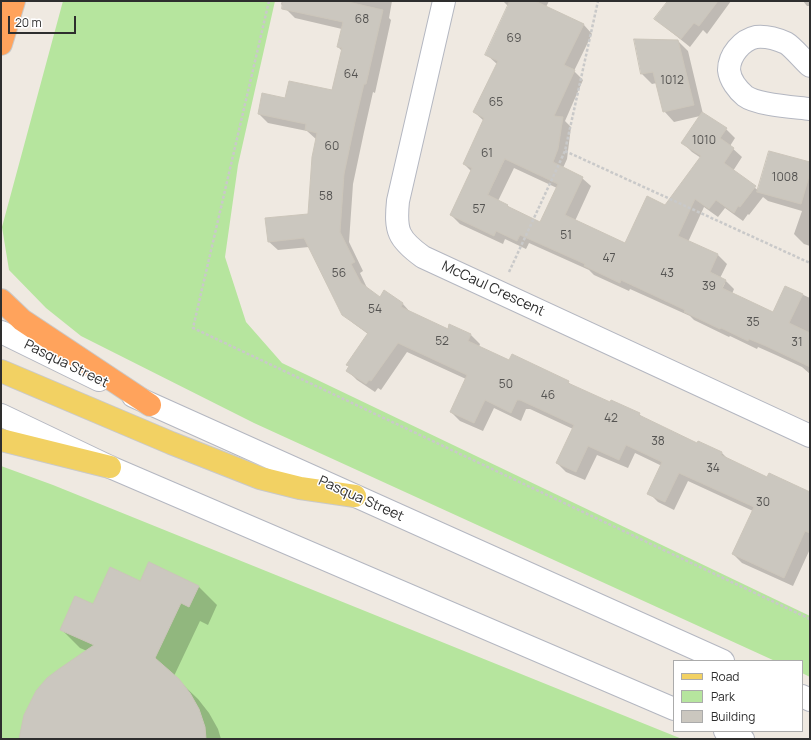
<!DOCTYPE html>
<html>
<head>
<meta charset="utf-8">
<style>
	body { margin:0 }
	#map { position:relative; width:811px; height:740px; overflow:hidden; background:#efe9e1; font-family:Manrope,sans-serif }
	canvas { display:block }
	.frame { position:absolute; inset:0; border:2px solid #2e2e2e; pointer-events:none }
	.legend { position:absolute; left:673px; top:660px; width:130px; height:72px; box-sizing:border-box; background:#fff; border:1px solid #ababab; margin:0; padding:5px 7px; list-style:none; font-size:12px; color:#2e2e2e }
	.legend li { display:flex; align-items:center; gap:8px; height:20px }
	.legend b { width:20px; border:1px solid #ababab }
	.scale { position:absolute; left:8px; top:16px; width:68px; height:18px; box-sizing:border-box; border:2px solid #2e2e2e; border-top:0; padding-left:5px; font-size:12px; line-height:14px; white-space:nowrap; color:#2e2e2e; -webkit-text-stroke:3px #fff; paint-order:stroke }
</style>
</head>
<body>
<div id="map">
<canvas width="811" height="740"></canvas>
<div class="frame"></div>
<ul class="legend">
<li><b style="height:5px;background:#f2d163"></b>Road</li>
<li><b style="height:11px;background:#b6e59e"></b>Park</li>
<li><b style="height:11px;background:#cbc7bf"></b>Building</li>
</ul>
<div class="scale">20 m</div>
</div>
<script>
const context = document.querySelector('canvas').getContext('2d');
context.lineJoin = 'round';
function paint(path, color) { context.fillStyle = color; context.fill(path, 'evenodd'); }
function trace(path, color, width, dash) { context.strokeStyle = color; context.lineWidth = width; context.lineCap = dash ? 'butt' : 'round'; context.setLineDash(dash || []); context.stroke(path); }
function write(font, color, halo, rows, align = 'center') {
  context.font = font + ' Manrope,sans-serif'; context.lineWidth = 3; context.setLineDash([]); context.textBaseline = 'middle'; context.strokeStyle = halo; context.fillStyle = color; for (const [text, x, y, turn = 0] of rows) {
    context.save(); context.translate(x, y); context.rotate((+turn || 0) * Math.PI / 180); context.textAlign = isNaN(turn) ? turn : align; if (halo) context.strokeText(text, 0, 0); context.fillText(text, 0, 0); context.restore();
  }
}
paint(new Path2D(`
	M 63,1 L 275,1 L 238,165 L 225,257 L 246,322 L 282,363 L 810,616 L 810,677 L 802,673 L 802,661 L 775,661 L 254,423 L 81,336 L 46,308 L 9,270 L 2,227 Z
	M 1,466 L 53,485 L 682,739 L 1,739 Z`), '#b6e59e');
paint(new Path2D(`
	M 282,1 L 392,1 L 389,18 L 391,20 L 375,93 L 373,92 L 364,132 L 353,184 L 349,242 L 363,271 L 360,273 L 368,290 L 380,299 L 385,292 L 403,304 L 411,313 L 448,330 L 450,326 L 471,335 L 480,344 L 479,347 L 510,361 L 568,382 L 574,387 L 611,404 L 612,402 L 639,414 L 644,419 L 697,444 L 698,442 L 722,453 L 728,459 L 767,478 L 810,493 L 810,549 L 793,586 L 742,563 L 733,554 L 753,511 L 688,481 L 674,510 L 658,502 L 649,493 L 662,466 L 635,453 L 628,468 L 597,455 L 585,480 L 566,472 L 557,463 L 573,429 L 530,409 L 526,409 L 521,421 L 494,408 L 483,431 L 460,421 L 451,412 L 466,379 L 407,352 L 381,390 L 378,388 L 375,392 L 357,380 L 348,371 L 368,334 L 353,323 L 343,314 L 309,247 L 278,250 L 268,241 L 309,214 L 317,140 L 307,131 L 268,123 L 259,114 L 332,91 L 342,51 L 338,47 L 342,29 L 295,18 L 281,4 Z
	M 503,1 L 549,1 L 546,7 L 584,25 L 592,34 L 574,71 L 583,80 L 565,121 L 571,127 L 567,159 L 563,168 L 582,178 L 591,186 L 575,221 L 626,244 L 666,206 L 701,158 L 692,152 L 683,143 L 700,116 L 674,122 L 664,111 L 657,83 L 652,84 L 642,74 L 635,40 L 677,40 L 688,51 L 703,114 L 726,129 L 735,138 L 730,146 L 742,157 L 733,171 L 759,191 L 810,164 L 810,246 L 804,244 L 794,234 L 802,211 L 768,201 L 763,197 L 749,215 L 748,214 L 743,221 L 725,208 L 718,217 L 704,207 L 688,242 L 718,255 L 727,264 L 720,278 L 725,280 L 734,289 L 732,294 L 773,313 L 786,287 L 810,298 L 810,374 L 802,367 L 776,355 L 758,347 L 757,349 L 730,336 L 729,337 L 694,320 L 690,316 L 630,289 L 629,291 L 594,275 L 589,270 L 529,243 L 526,249 L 505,239 L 503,244 L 460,224 L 451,215 L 471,171 L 464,164 L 484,121 L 474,112 L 498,65 L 487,55 L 509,7 ZM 514,168 L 557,188 L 541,223 L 511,209 L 507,205 L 498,201 ZM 723,283 L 725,283 L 720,293 Z
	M 669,1 L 731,1 L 707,34 L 703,30 L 690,47 L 664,26 L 656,18 Z
	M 803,1 L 810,1 L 810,6 L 807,6 Z
	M 141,583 L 198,586 L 217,605 L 208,625 L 200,621 L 174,676 L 198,699 L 209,713 L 218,729 L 221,739 L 21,739 L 87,651 L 80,648 L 61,629 L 93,606 Z`), '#0003');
const building = new Path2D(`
	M 283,1 L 344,1 L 383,10 L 366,84 L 364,84 L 355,122 L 344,174 L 340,232 L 355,262 L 351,264 L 361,283 L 380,297 L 384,290 L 403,303 L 401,307 L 448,329 L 449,324 L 471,334 L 468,341 L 509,360 L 512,354 L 569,381 L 568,383 L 610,402 L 611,400 L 640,413 L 639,415 L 697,443 L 698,441 L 722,452 L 721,455 L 767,477 L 769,473 L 810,492 L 810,533 L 805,531 L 784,578 L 732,554 L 754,507 L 679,473 L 665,502 L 647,494 L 662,462 L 626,445 L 619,460 L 588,446 L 576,472 L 556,463 L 574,425 L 520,400 L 517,400 L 511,413 L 485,400 L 474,423 L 450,412 L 467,375 L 398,343 L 371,381 L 369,380 L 366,384 L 346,371 L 349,366 L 346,365 L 368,333 L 342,315 L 304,238 L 268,242 L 265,218 L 308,214 L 312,157 L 317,133 L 305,130 L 306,124 L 258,114 L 262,93 L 285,98 L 289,81 L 332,90 L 342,48 L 337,47 L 343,22 L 282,9 Z
	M 510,1 L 535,1 L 584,24 L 564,65 L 575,70 L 554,116 L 563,117 L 558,149 L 553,162 L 583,177 L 565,215 L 625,243 L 647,196 L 665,205 L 701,156 L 681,143 L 702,112 L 727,128 L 720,138 L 734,148 L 724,163 L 756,186 L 740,207 L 738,206 L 734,213 L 716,200 L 709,209 L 695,199 L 678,236 L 718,254 L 710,272 L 726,280 L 722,288 L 773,312 L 785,286 L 803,294 L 789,323 L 810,333 L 810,367 L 766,346 L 749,339 L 748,341 L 721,328 L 720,329 L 684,312 L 685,310 L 621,280 L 620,283 L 584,266 L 585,264 L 520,235 L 517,241 L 496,231 L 494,236 L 450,215 L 472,168 L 463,164 L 484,118 L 473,112 L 498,61 L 485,55 ZM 505,159 L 558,184 L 540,222 L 507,206 L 508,205 L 488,195 Z
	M 668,1 L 718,1 L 699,26 L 694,23 L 681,39 L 654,19 Z
	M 634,39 L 678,40 L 694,105 L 663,112 L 653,72 L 641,74 Z
	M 769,151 L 810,162 L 810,173 L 801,204 L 757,192 Z
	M 149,562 L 199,586 L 189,607 L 181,603 L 155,658 L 179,679 L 190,693 L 199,709 L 205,727 L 206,739 L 19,739 L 24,715 L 36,691 L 47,678 L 59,669 L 94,645 L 60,630 L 75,596 L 93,604 L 110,567 L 140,581 Z`);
paint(building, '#cbc7bf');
trace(building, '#cbc5ba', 1);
const minor = new Path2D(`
	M 444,1 L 398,201 C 395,231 398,239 423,257 L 810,436
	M 810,66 C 803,60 793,47 786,43 C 777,39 766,36 756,37 C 742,40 729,55 729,70 C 730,80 738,90 745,96 C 757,105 794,107 810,109`);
const secondary = new Path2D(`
	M 1,332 L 99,380
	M 133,396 L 723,661
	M 1,415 L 110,467 L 674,709
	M 802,696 L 810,700
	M 725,731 L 743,739`);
const primary = new Path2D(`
	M 1,371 L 171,443 L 260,478 L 300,488 L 355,496
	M 1,440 L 110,467`);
const motorway = new Path2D(`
	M 1,44 L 14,1
	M 1,300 L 22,320 L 150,405`);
trace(minor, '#b4b7c1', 24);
trace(secondary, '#b4b7c1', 24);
trace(primary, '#c9c9c9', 24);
trace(motorway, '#c9c9c9', 24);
trace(new Path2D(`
	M 269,1 L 193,328 L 810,619
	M 565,151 L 810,263
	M 509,272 L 565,151 L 598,1`), '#c9c9c9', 2.5, [3, 2]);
trace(minor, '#fff', 22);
trace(secondary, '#fff', 22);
trace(primary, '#f2d163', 22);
trace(motorway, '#ffa35c', 22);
write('12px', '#555452', null, [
	["68",362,20],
	["69",514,39],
	["64",351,75],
	["1012",672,81],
	["65",496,103],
	["1010",704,141],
	["60",332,147],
	["61",487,154],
	["1008",785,178],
	["58",326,197],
	["57",479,210],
	["51",566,236],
	["47",609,259],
	["56",339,274],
	["43",667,274],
	["39",709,287],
	["54",375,310],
	["35",753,323],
	["52",442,342],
	["31",797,343],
	["50",506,385],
	["46",548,396],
	["42",611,419],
	["38",658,442],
	["34",713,469],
	["30",763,503]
]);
write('14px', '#2e2e2e', '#fff', [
	["McCaul Crescent",493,289,25],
	["Pasqua Street",66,364,26],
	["Pasqua Street",361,499,24]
]);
</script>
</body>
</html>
